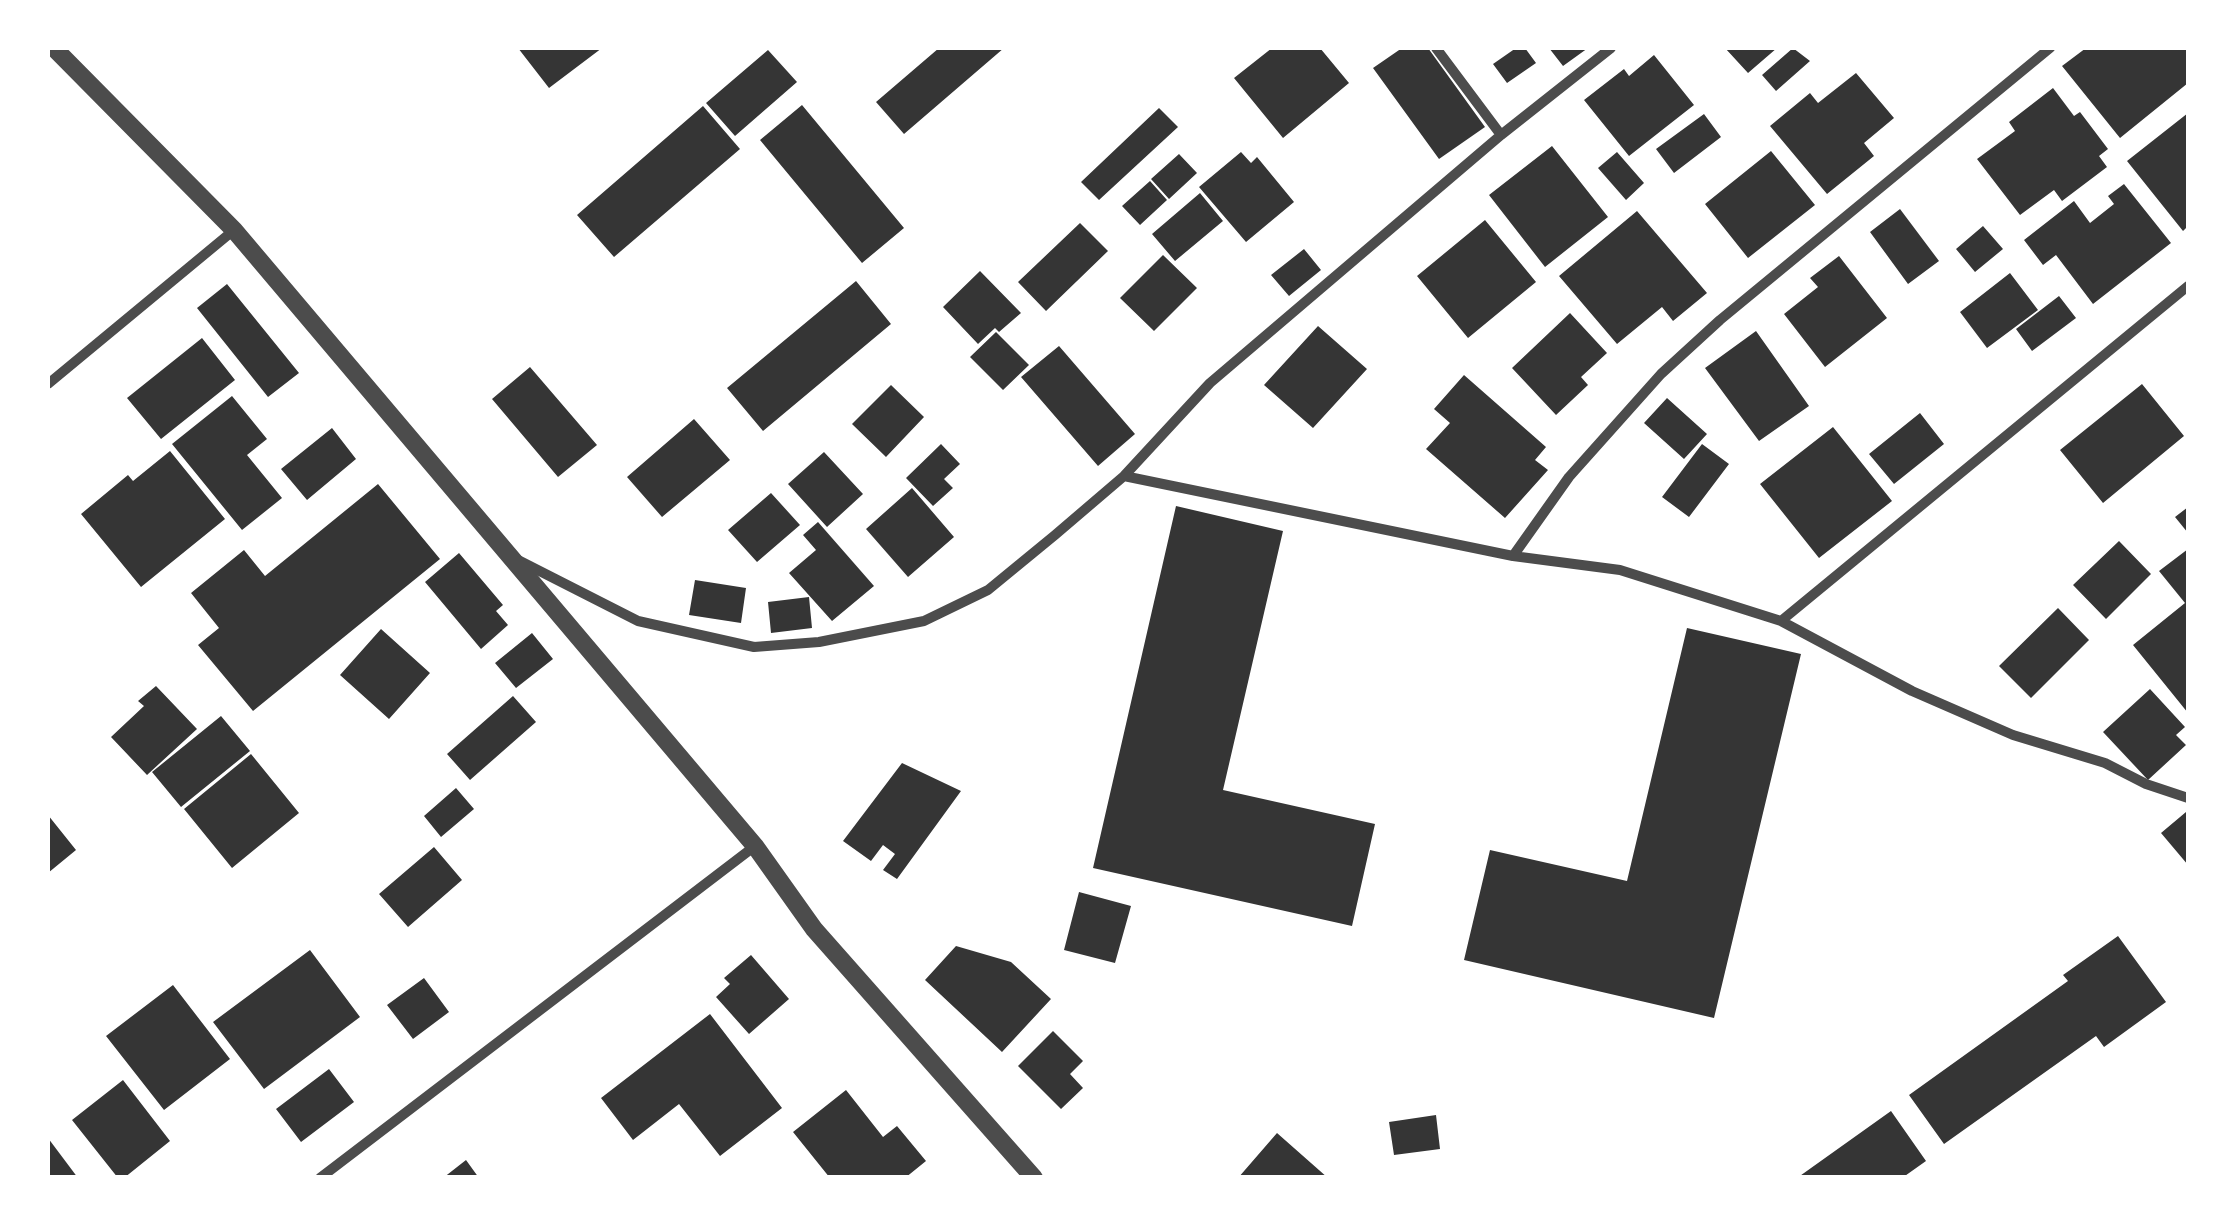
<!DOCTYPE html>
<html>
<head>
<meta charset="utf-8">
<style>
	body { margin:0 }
	#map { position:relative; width:2236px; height:1225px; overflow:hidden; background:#fff; font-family:Manrope,sans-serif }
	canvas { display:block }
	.frame { position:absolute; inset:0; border:50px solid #fff; pointer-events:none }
</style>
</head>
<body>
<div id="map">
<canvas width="2236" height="1225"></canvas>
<div class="frame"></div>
</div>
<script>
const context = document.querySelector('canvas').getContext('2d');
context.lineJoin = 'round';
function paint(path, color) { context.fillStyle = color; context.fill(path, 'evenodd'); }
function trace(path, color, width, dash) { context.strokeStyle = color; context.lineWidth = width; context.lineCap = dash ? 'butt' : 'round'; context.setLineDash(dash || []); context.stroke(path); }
paint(new Path2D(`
	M 518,48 L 602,48 L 549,88 Z
	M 939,48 L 1004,48 L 904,134 L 876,102 Z
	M 1272,48 L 1320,48 L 1349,83 L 1283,138 L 1234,78 Z
	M 1402,48 L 1428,48 L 1485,127 L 1439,159 L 1373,68 Z
	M 1516,48 L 1525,48 L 1536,63 L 1507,83 L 1493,64 Z
	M 1549,48 L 1588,48 L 1563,66 Z
	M 1725,48 L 1777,48 L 1748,73 Z
	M 1793,48 L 1810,61 L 1776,91 L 1762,75 Z
	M 2086,48 L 2188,48 L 2188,83 L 2120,138 L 2062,66 Z
	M 768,50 L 797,82 L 735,136 L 706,103 Z
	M 1654,55 L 1694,105 L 1629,156 L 1584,100 L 1624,69 L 1629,76 Z
	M 1856,73 L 1894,118 L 1864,143 L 1874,156 L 1827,194 L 1770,126 L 1810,93 L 1818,103 Z
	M 2053,88 L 2074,116 L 2080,112 L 2108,149 L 2099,156 L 2107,167 L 2062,201 L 2054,190 L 2020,215 L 1977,159 L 2015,131 L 2009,122 Z
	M 802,105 L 904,228 L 862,263 L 760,140 Z
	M 703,106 L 740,149 L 614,257 L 577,215 Z
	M 1159,108 L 1178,127 L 1099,200 L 1081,182 Z
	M 2188,113 L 2188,226 L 2183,231 L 2127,161 Z
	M 1704,114 L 1721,137 L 1674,173 L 1656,149 Z
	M 1552,146 L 1608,217 L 1545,267 L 1489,195 Z
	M 1771,151 L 1815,205 L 1748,258 L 1705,204 Z
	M 1241,152 L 1251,163 L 1257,157 L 1294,202 L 1246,242 L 1199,187 Z
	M 1617,152 L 1644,183 L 1626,200 L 1598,168 Z
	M 1179,154 L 1197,173 L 1169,199 L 1151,179 Z
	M 1150,181 L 1167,200 L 1140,225 L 1122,206 Z
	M 2124,184 L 2171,243 L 2093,304 L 2056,255 L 2043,265 L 2024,240 L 2074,201 L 2090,223 L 2114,204 L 2108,196 Z
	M 1200,193 L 1223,221 L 1175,261 L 1152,234 Z
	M 1900,209 L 1939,261 L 1908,284 L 1870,232 Z
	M 1637,211 L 1707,293 L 1673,321 L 1662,307 L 1617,344 L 1559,276 Z
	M 1485,220 L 1536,282 L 1468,338 L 1417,276 Z
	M 1080,223 L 1108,251 L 1046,311 L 1018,282 Z
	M 1983,226 L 2003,249 L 1975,272 L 1956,249 Z
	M 1304,249 L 1321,270 L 1289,296 L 1271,275 Z
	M 1163,255 L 1197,288 L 1154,331 L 1120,298 Z
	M 1839,256 L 1887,318 L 1825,367 L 1784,314 L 1818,287 L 1810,278 Z
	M 980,271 L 1021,313 L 999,332 L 995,328 L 978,344 L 943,307 Z
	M 2010,273 L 2038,310 L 1987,348 L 1960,312 Z
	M 856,281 L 891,324 L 763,431 L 727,388 Z
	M 227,284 L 299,373 L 268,397 L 197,308 Z
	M 2059,296 L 2076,318 L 2032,351 L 2016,329 Z
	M 1570,313 L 1607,353 L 1581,377 L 1588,385 L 1556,415 L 1512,368 Z
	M 1318,326 L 1367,369 L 1313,428 L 1264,385 Z
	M 1756,331 L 1809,406 L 1759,441 L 1705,368 Z
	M 996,332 L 1029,365 L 1003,390 L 970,357 Z
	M 202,338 L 235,380 L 161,439 L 127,398 Z
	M 1059,346 L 1135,434 L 1098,466 L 1021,377 Z
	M 530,367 L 597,445 L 558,477 L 492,399 Z
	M 1464,375 L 1546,447 L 1535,460 L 1548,470 L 1505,518 L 1426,449 L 1450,423 L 1434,409 Z
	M 2142,384 L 2184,436 L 2103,503 L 2060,450 Z
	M 891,385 L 924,417 L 886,457 L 852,424 Z
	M 232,396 L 267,439 L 247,455 L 282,498 L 242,530 L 172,444 Z
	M 1667,398 L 1707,434 L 1684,459 L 1644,423 Z
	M 1920,413 L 1944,444 L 1894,484 L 1869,454 Z
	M 694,419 L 730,460 L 662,517 L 627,477 Z
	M 1833,427 L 1892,501 L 1819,558 L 1760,484 Z
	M 332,428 L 356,459 L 307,500 L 281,469 Z
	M 941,444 L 960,464 L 944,479 L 953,488 L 933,506 L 906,478 Z
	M 1702,444 L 1729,464 L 1689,517 L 1662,497 Z
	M 170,451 L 225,519 L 141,587 L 81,514 L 128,475 L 133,481 Z
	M 824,452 L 863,494 L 827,527 L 788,484 Z
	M 378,484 L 440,559 L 253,711 L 198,645 L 219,628 L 191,593 L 244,550 L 265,576 Z
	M 912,488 L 954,537 L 908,577 L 866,529 Z
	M 771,493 L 800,525 L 757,562 L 728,530 Z
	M 1176,506 L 1283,531 L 1223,790 L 1375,824 L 1352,926 L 1093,868 Z
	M 2188,507 L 2188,533 L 2175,517 Z
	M 818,522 L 874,586 L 832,621 L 789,573 L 816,550 L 803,535 Z
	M 2119,541 L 2151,574 L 2106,619 L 2073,585 Z
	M 2188,549 L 2188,713 L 2133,645 L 2185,603 L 2159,571 Z
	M 459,553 L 503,605 L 496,611 L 508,625 L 481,649 L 425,582 Z
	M 695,580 L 746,588 L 741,623 L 689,615 Z
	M 809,597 L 812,628 L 771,633 L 768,602 Z
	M 2058,608 L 2089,640 L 2031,698 L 1999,666 Z
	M 1687,628 L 1801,654 L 1714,1018 L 1464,960 L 1490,850 L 1627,881 Z
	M 381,629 L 430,673 L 389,719 L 340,675 Z
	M 532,633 L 553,659 L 516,688 L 495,663 Z
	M 156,686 L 197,729 L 147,775 L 111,737 L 144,706 L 138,701 Z
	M 2150,689 L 2185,727 L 2176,735 L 2186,745 L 2148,780 L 2103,732 Z
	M 513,696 L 536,722 L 470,780 L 447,754 Z
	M 221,716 L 250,751 L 181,807 L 152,772 Z
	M 251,754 L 299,813 L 232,868 L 184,809 Z
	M 902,763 L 961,791 L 897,879 L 883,870 L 895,854 L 883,845 L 871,861 L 843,841 Z
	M 456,788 L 474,809 L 441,837 L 424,816 Z
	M 2186,812 L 2188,815 L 2188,865 L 2161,833 Z
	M 48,815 L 76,850 L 48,873 Z
	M 434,847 L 462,880 L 408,927 L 379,894 Z
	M 1079,892 L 1131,906 L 1115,963 L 1064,950 Z
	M 2118,936 L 2166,1002 L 2104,1047 L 2096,1036 L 1944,1144 L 1909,1095 L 2068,981 L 2063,975 Z
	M 956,946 L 1011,962 L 1051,999 L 1002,1052 L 925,980 Z
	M 310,950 L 360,1017 L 264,1089 L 213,1022 Z
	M 751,955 L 789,999 L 749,1034 L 716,997 L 730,984 L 724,978 Z
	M 424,978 L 449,1012 L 413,1039 L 387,1005 Z
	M 173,985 L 230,1059 L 164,1110 L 106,1036 Z
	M 710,1014 L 782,1108 L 720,1156 L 679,1104 L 633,1140 L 601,1098 Z
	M 1053,1031 L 1083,1061 L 1070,1074 L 1083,1088 L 1061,1109 L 1018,1066 Z
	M 329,1069 L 354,1102 L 301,1142 L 276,1109 Z
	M 123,1080 L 170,1141 L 124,1178 L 118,1178 L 72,1120 Z
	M 846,1090 L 883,1137 L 897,1126 L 926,1161 L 905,1178 L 830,1178 L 793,1132 Z
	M 1891,1111 L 1926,1161 L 1902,1178 L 1797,1178 Z
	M 1436,1115 L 1440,1149 L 1394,1155 L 1389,1122 Z
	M 1277,1133 L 1328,1178 L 1238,1178 Z
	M 48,1138 L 78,1178 L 48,1178 Z
	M 466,1160 L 479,1178 L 443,1178 Z`), '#353535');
trace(new Path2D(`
	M 1436,48 L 1501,135
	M 48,384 L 234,230
	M 1124,476 L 1513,556 L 1620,570 L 1781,621 L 1912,691 L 2013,735 L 2105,763 L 2146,784 L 2188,798
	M 1513,556 L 1569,477 L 1661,374 L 1720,320 L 2050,48
	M 518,560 L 638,621 L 754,647 L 819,642 L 924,621 L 988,590 L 1055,535 L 1124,476 L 1210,383 L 1501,135 L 1611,48
	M 1781,621 L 2188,286
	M 320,1178 L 755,846`), '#4c4c4c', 10);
trace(new Path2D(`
	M 54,48 L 234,230 L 755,846 L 814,929 L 1034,1178`), '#4c4c4c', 18);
</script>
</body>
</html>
